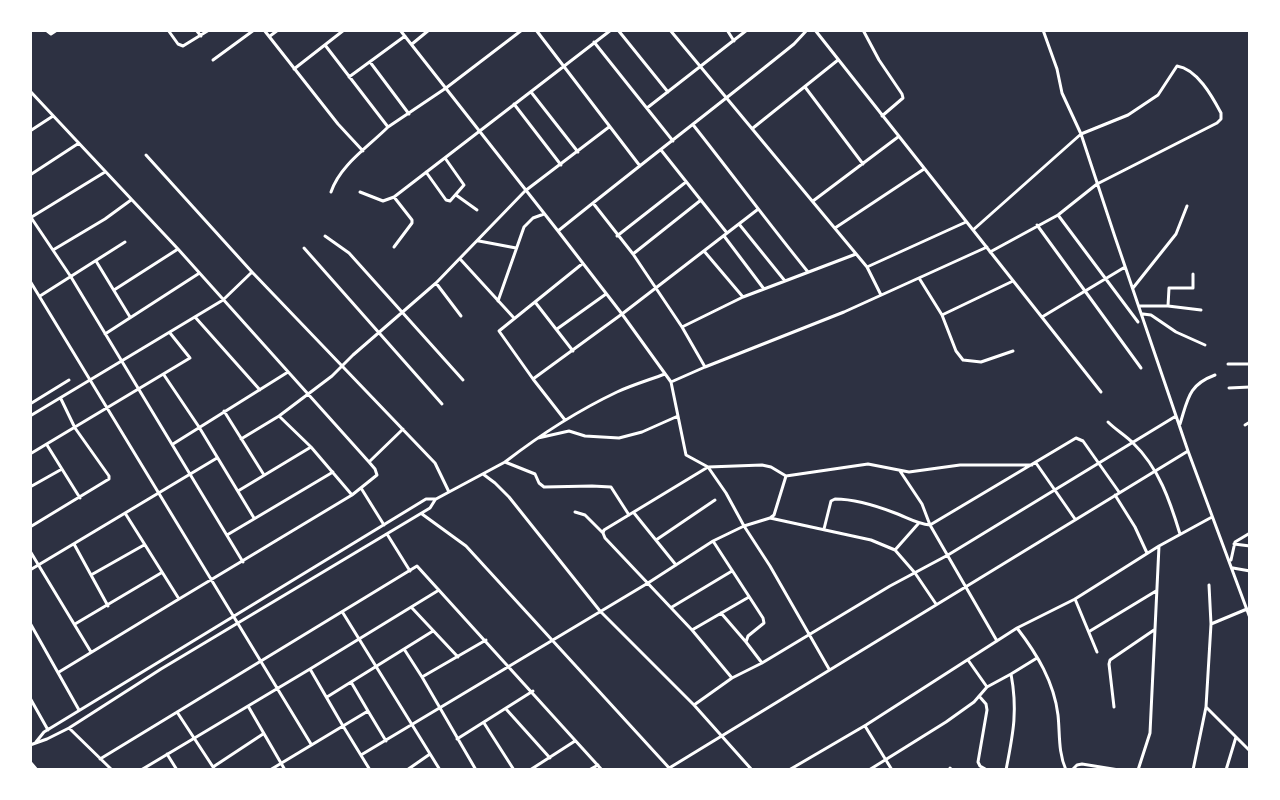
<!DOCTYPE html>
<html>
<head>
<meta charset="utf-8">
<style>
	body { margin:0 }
	#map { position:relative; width:1280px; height:800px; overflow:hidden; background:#2d3142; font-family:"Archivo Narrow",sans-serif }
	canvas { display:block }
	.frame { position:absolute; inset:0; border:32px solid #fff; pointer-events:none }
</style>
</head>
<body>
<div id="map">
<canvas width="1280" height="800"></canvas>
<div class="frame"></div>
</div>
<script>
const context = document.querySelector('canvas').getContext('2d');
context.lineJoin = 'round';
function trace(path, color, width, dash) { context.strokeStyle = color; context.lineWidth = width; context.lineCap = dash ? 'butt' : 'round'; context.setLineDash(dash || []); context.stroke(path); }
trace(new Path2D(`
	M 46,30 L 51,34 L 57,30
	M 168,30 L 178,44 L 183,46 L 209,30
	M 196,30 L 201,36
	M 264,30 L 338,124 L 363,151
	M 400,30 L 558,231 C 636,168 716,107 794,44 L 807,30
	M 536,30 L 640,166
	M 618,30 L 668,92
	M 670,30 L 867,267 L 881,295
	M 727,30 L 734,41
	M 815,30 L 1101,392
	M 863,30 L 879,60 L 902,94 L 903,98 L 882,116
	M 270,36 L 278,30
	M 594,42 L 673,141
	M 412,44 L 429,30
	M 325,45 L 388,127 L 446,88 L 522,30
	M 213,60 L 254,30
	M 370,62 L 409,114
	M 294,69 L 344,30
	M 349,77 L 405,36
	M 805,87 L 863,164
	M 30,91 L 178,249 L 369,462 L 403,429
	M 531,92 L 578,152
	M 514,104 L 561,165
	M 647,108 L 747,30
	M 694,126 C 732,174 769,224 808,272
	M 753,128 L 838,60
	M 30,131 L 53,116
	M 661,150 L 727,233
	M 146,155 L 252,272
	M 426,172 L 446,200 L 450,201 L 464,185 L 445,158
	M 30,175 L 79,143
	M 331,192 C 340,165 368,147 388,127
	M 360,192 L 383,201 L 394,197 L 611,30
	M 456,195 L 477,210
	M 394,197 L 412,220 L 412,223 L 394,247
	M 813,201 L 898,137
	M 593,203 L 633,254 L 701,200
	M 1058,215 L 1138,322
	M 30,216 L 71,277 L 243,562
	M 30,218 L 105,172
	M 739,224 L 785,281
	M 1037,225 L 1141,368
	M 835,228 L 924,169
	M 973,230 L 1081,134 L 1128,115 L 1158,95 L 1177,66 C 1197,69 1212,96 1221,113 L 1221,119 L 1217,123 L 1097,184 L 1058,215 L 990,252
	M 558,231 L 622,314 L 671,382 L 686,455 L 708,467 L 726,493 L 744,526 L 770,566 L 829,669
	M 325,236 L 349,253 L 463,380
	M 617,236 L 686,182
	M 724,236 L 764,289
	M 479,241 L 516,248
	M 304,248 L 442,404
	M 53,250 L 105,219 L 131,200
	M 633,254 L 682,327
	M 461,260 L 514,318
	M 96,261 L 130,317
	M 867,267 L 966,222
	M 919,278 L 942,315 L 956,351 L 963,360 L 981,362 L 1013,351
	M 30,281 L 311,744
	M 436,283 L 461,316
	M 1133,288 L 1176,234 L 1187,206
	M 114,290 L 178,249
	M 40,296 L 125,242
	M 743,297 L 856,254
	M 498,301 L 524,227 L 533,218 L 544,214
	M 535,302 L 573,351
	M 1140,306 L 1168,306 L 1169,288 L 1193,288 L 1193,274
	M 1168,306 L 1201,310
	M 1143,314 L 1151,315 L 1176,332 L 1205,345
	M 942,315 L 1013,281
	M 195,317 L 260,390
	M 1042,317 L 1125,267
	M 557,329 L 606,294
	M 105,334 L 198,274
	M 1228,364 L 1250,364
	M 705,367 L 844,312 L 987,247
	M 164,375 L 199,427 L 254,518
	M 533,379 L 622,314 L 757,210
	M 671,382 L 705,367 L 682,327 L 743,297 L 704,251
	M 1229,388 L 1250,387
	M 30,404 L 69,380
	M 224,411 L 264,475
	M 30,416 L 223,300 L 252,272 L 435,463 L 449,492 L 436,499 L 426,499 L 44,732 L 36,742
	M 279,416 L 311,447 L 352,495
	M 565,420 L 533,379 L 499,331 L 582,264
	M 1108,422 C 1116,430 1125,435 1133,443 C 1159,468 1170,501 1180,534
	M 1180,424 C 1188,399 1188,385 1215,375
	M 1245,425 L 1250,422
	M 538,438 L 569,431 L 585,436 L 619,438 L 642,432 L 678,416
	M 241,439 L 279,416 L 332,376 L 353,355 L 436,283 L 525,191 L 609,127
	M 173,444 L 288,372
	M 47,445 L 80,498
	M 1188,451 L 1250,618
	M 30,454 L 190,358 L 170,333
	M 505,462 C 540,435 577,411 617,392 C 632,385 649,380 665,374
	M 1036,463 L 1075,519
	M 483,474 L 495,483 L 509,497 L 600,611 L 694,705 L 752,770
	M 30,487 L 62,469
	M 361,488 L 384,525
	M 238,491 L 311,447
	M 449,492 L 505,462 L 535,474 L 539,483 L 544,487 L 592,486 L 611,487 L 629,515
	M 1115,495 L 1135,527 L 1147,553
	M 575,512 L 585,515 L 603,533
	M 125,513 L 179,599 L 352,495 L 377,475 L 375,469 L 369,462
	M 634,513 L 676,565
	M 422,514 L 466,546 L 671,770
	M 770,518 L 774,515 L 786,476
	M 30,527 L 109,479 L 109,476 L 75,428 L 61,399
	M 824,529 L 831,501 L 835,499 C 854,499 877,506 895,513 C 908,518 917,524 930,525 L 922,504 L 900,471
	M 387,534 L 410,571
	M 227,535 L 333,472
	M 656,540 L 715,500
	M 713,541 L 763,618 L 764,623 L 748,636 L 746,642 L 762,663
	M 74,544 L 108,606
	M 1234,544 L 1250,546
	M 895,550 L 918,524
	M 30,551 L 91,652
	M 1231,560 L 1235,542 L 1250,533
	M 1233,568 L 1250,571
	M 30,570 L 217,458
	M 91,575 L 144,545
	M 1075,599 L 1097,652
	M 672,607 L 732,571
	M 412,608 L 458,657
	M 343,613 L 440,770
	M 721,613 L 746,642
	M 30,623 L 79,710
	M 75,624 L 161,573
	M 1211,624 L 1247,609
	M 1017,628 C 1037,654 1054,682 1058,715 C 1060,734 1058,752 1066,770
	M 692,630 L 749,597
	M 1090,631 L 1156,591
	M 997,641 L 930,525 L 1076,438 L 1083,441 L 1119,492
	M 404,649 L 422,677
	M 968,660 L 987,687
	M 310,669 L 343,726 L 368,711 L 351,682 L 433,631
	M 59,672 L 179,599
	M 732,678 L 692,630 L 605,538 L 603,533 L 604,530 L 708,467 L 762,465 L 771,467 L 786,476 L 868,464 L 909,472 L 960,465 L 1032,465
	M 979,696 L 986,704 L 987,710 L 978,762 L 980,766 L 987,770
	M 327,697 L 351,682
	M 30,698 L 48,730
	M 694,705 L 732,678 L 762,663 L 890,586 L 948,555 L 1176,416
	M 248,706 L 285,770
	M 1114,707 L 1109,664 L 1110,660 L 1154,630
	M 1206,707 L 1211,624 L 1209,585
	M 506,709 L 550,758
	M 368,711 L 386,741
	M 177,712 L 215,770
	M 484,723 L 514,770
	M 865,726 L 892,770
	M 69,728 L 112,770
	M 457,739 L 533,691
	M 30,745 L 47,739 L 69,728 L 161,669 L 430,508 L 435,500
	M 167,754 L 177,770
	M 361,755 L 648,583 L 713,541 L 744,526 L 770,518 L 871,540 L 895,550 L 915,573 L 936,604
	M 100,759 L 417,566 L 602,770
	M 213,767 L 263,734
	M 950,768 L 952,770
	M 141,770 L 310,669 L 439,590
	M 270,770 L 343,726 L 370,770
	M 407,770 L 430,754
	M 476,770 L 422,677 L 486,640
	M 530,770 L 575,741
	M 589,770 L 598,765
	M 666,770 L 1188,451 L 1115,237 L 1081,134 L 1062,93 L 1057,69 L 1043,30
	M 789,770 L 866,725 L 1017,628 L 1075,599 L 1159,546 L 1212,517
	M 869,770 L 946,722 L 974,702 L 987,687 L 1011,674
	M 1006,770 C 1013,734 1018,711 1011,674 L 1037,658
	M 1072,770 L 1077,765 L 1082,764 L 1119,770
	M 1138,770 L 1150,733 L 1159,546
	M 1193,770 L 1206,707 L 1250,751
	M 1226,770 L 1236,737`), '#fff', 3);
trace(new Path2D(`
	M 30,763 L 36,770`), '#fff', 4.5);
</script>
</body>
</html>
